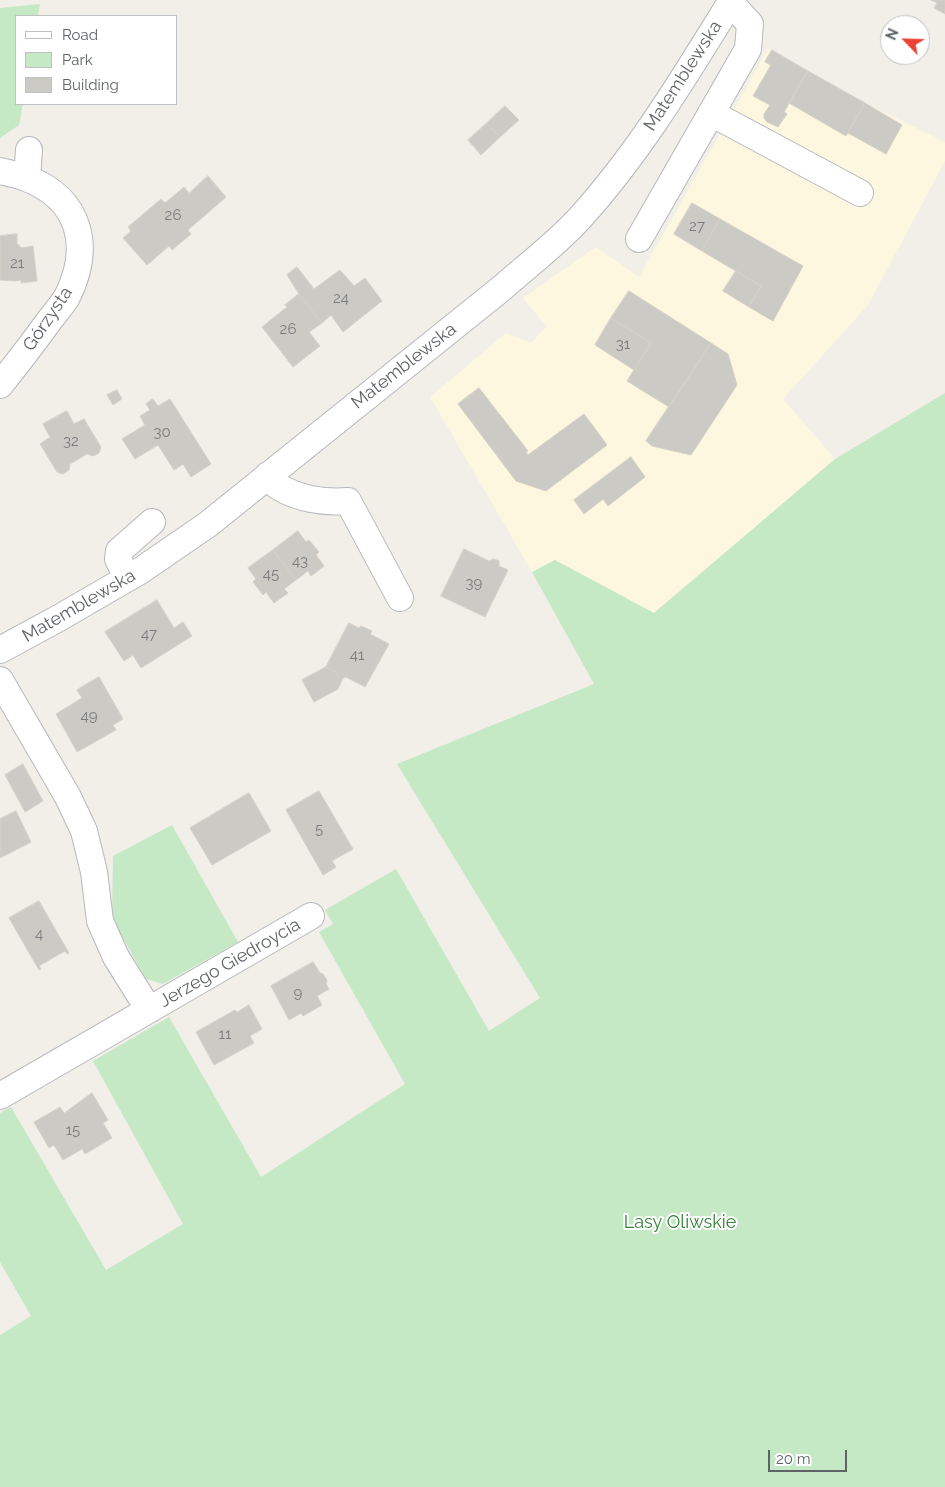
<!DOCTYPE html>
<html>
<head>
<meta charset="utf-8">
<style>
	body { margin:0 }
	#map { position:relative; width:945px; height:1487px; overflow:hidden; background:#f1efe8; font-family:Raleway,sans-serif }
	canvas { display:block }
	.legend { position:absolute; left:15px; top:15px; width:162px; height:90px; box-sizing:border-box; background:#fff; border:1px solid #bfc1c3; margin:0; padding:6px 9px; list-style:none; font-size:15px; color:#5f6368 }
	.legend li { display:flex; align-items:center; gap:10px; height:25px }
	.legend b { width:25px; border:1px solid #bfc1c3 }
	.north { position:absolute; left:880px; top:15px; width:50px; height:50px; box-sizing:border-box; background:#fff; border:1px solid #bfc1c3; border-radius:50%; rotate:294deg; font-size:14px; font-weight:700; line-height:20px; text-align:center; color:#5f6368 }
	.north::after { content:''; display:block; margin:auto; width:18px; height:22px; background:#ea4335; clip-path:polygon(50% 0,100% 100%,50% 72%,0 100%) }
	.scale { position:absolute; left:768px; top:1450px; width:79px; height:22px; box-sizing:border-box; border:2px solid #5f6368; border-top:0; padding-left:6px; font-size:15px; line-height:18px; white-space:nowrap; color:#5f6368; -webkit-text-stroke:4px #fff; paint-order:stroke }
</style>
</head>
<body>
<div id="map">
<canvas width="945" height="1487"></canvas>
<ul class="legend">
<li><b style="height:6px;background:#fff"></b>Road</li>
<li><b style="height:14px;background:#c5e8c5"></b>Park</li>
<li><b style="height:14px;background:#cccac5"></b>Building</li>
</ul>
<div class="north">N</div>
<div class="scale">20 m</div>
</div>
<script>
const context = document.querySelector('canvas').getContext('2d');
context.lineJoin = 'round';
function paint(path, color) { context.fillStyle = color; context.fill(path, 'evenodd'); }
function trace(path, color, width, dash) { context.strokeStyle = color; context.lineWidth = width; context.lineCap = dash ? 'butt' : 'round'; context.setLineDash(dash || []); context.stroke(path); }
function write(font, color, halo, rows, align = 'center') {
  context.font = font + ' Raleway,sans-serif'; context.lineWidth = 4; context.setLineDash([]); context.textBaseline = 'middle'; context.strokeStyle = halo; context.fillStyle = color; for (const [text, x, y, turn = 0] of rows) {
    context.save(); context.translate(x, y); context.rotate((+turn || 0) * Math.PI / 180); context.textAlign = isNaN(turn) ? turn : align; if (halo) context.strokeText(text, 0, 0); context.fillText(text, 0, 0); context.restore();
  }
}
paint(new Path2D(`
	M 768,49 L 865,103 L 945,142 L 945,161 L 868,305 L 783,399 L 835,459 L 654,613 L 555,560 L 532,572 L 430,397 L 506,333 L 531,343 L 546,326 L 523,298 L 596,247 L 639,277 Z`), '#fef7e0');
paint(new Path2D(`
	M 40,4 L 38,16 L 16,16 L 16,104 L 23,104 L 19,125 L 0,138 L 0,8 Z
	M 945,393 L 945,1487 L 0,1487 L 0,1335 L 31,1316 L 0,1262 L 0,1113 L 11,1107 L 106,1270 L 183,1224 L 93,1061 L 169,1017 L 261,1177 L 405,1084 L 319,932 L 333,924 L 325,910 L 396,869 L 489,1031 L 540,998 L 397,764 L 594,684 L 532,572 L 555,560 L 654,613 L 835,459 Z
	M 172,825 L 238,942 L 163,984 L 146,979 L 112,919 L 113,856 Z`), '#c5e8c5');
const building = new Path2D(`
	M 931,0 L 945,0 L 945,14 L 934,8 L 937,3 Z
	M 772,50 L 808,71 L 784,112 L 787,114 L 778,127 L 767,122 L 764,118 L 764,114 L 770,105 L 753,96 L 771,65 L 765,62 Z
	M 808,71 L 865,103 L 846,136 L 789,103 Z
	M 865,103 L 902,125 L 886,154 L 848,133 Z
	M 505,106 L 519,120 L 500,137 L 487,123 Z
	M 487,123 L 500,137 L 481,155 L 468,140 Z
	M 208,176 L 226,197 L 188,230 L 191,234 L 172,250 L 169,246 L 147,265 L 123,238 L 131,231 L 128,227 L 161,199 L 165,203 L 184,187 L 189,193 Z
	M 692,203 L 720,219 L 702,251 L 674,234 Z
	M 720,219 L 803,266 L 773,321 L 749,307 L 761,286 L 702,251 Z
	M 17,234 L 17,244 L 22,248 L 33,246 L 37,281 L 21,283 L 21,280 L 15,281 L 0,280 L 0,236 Z
	M 297,267 L 314,289 L 340,270 L 354,286 L 365,278 L 382,301 L 343,332 L 331,315 L 322,323 L 299,294 L 287,275 Z
	M 736,271 L 761,286 L 749,307 L 723,291 Z
	M 629,291 L 711,343 L 669,407 L 627,381 L 651,343 L 611,318 Z
	M 299,294 L 322,323 L 309,332 L 320,346 L 293,367 L 262,327 L 287,307 L 285,305 Z
	M 611,318 L 651,343 L 634,370 L 595,345 Z
	M 711,343 L 728,354 L 737,385 L 691,455 L 652,446 L 646,441 Z
	M 479,388 L 528,451 L 526,452 L 528,455 L 584,414 L 607,445 L 546,491 L 516,481 L 458,404 Z
	M 117,390 L 122,399 L 113,405 L 107,395 Z
	M 153,399 L 158,406 L 170,399 L 211,464 L 191,477 L 183,464 L 174,470 L 158,445 L 135,459 L 122,439 L 145,425 L 140,416 L 150,410 L 146,404 Z
	M 67,411 L 74,424 L 84,419 L 101,447 L 99,453 L 93,456 L 87,454 L 70,464 L 69,470 L 63,474 L 57,472 L 40,444 L 50,437 L 43,424 Z
	M 631,457 L 645,477 L 608,506 L 603,499 L 584,514 L 574,500 Z
	M 298,531 L 306,542 L 309,540 L 319,552 L 316,555 L 324,566 L 311,576 L 308,571 L 296,580 L 273,550 Z
	M 464,549 L 489,561 L 494,559 L 499,561 L 499,566 L 508,570 L 485,617 L 441,596 Z
	M 273,550 L 296,580 L 284,589 L 288,593 L 274,603 L 266,592 L 263,595 L 253,582 L 256,579 L 248,568 Z
	M 157,600 L 174,628 L 183,622 L 192,636 L 141,668 L 133,655 L 124,661 L 105,632 Z
	M 349,623 L 359,628 L 361,626 L 372,631 L 370,634 L 389,644 L 365,687 L 346,677 L 342,679 L 337,676 L 336,672 L 326,667 Z
	M 326,667 L 336,672 L 337,676 L 342,679 L 343,678 L 338,689 L 314,702 L 302,680 Z
	M 99,677 L 123,719 L 113,725 L 116,730 L 77,752 L 56,714 L 82,698 L 77,690 Z
	M 23,764 L 43,801 L 25,812 L 5,775 Z
	M 319,791 L 353,849 L 332,861 L 336,867 L 323,875 L 286,810 Z
	M 249,793 L 271,831 L 212,865 L 190,828 Z
	M 16,811 L 31,842 L 0,858 L 0,819 Z
	M 39,901 L 69,953 L 67,954 L 65,951 L 39,966 L 41,969 L 39,970 L 9,918 Z
	M 313,962 L 320,973 L 323,974 L 327,980 L 326,984 L 329,989 L 317,996 L 322,1005 L 303,1016 L 301,1013 L 289,1020 L 271,986 Z
	M 249,1005 L 262,1029 L 250,1036 L 254,1043 L 214,1065 L 196,1032 L 235,1010 L 237,1012 Z
	M 92,1093 L 108,1120 L 103,1123 L 112,1138 L 85,1154 L 82,1149 L 63,1160 L 54,1145 L 49,1148 L 34,1122 L 60,1107 L 64,1113 Z`);
paint(building, '#cccac5');
trace(building, '#d6d1c6', 1);
const minor = new Path2D(`
	M 711,113 L 860,193
	M 0,171 C 8,173 18,175 26,178 C 81,199 92,247 67,297 C 62,305 55,313 49,321 C 33,343 17,364 0,385
	M 27,178 L 29,150
	M 639,239 L 748,49 L 750,24 L 730,2
	M 268,475 C 271,479 274,484 279,487 C 299,499 325,503 348,501 L 400,598
	M 127,578 L 118,559 L 119,551 L 152,522
	M 0,650 L 59,618 L 140,571 L 207,525 L 502,288 C 528,265 556,244 579,219 C 639,153 685,76 732,0
	M 0,680 L 68,797 L 84,831 L 94,872 L 100,921 L 116,957 L 149,1010
	M 0,1096 L 311,916`);
trace(minor, '#b5b8bc', 28);
trace(minor, '#fff', 26);
write('15px', '#7a7d7f', null, [
	["26",173,215],
	["27",697,226],
	["21",17,263],
	["24",341,298],
	["26",288,329],
	["31",623,344],
	["30",162,432],
	["32",71,441],
	["43",300,561],
	["45",271,574],
	["39",474,583],
	["47",149,634],
	["41",357,655],
	["49",89,716],
	["5",319,829],
	["4",39,934],
	["9",298,993],
	["11",225,1034],
	["15",73,1130]
]);
write('18px', '#5f6368', '#fff', [
	["Matemblewska",683,76,-57],
	["Górzysta",48,319,-56],
	["Matemblewska",404,366,-38],
	["Matemblewska",79,606,-30],
	["Jerzego Giedroycia",230,963,-30]
]);
write('18px', '#348238', '#fff', [
	["Lasy Oliwskie",680,1223]
]);
</script>
</body>
</html>
